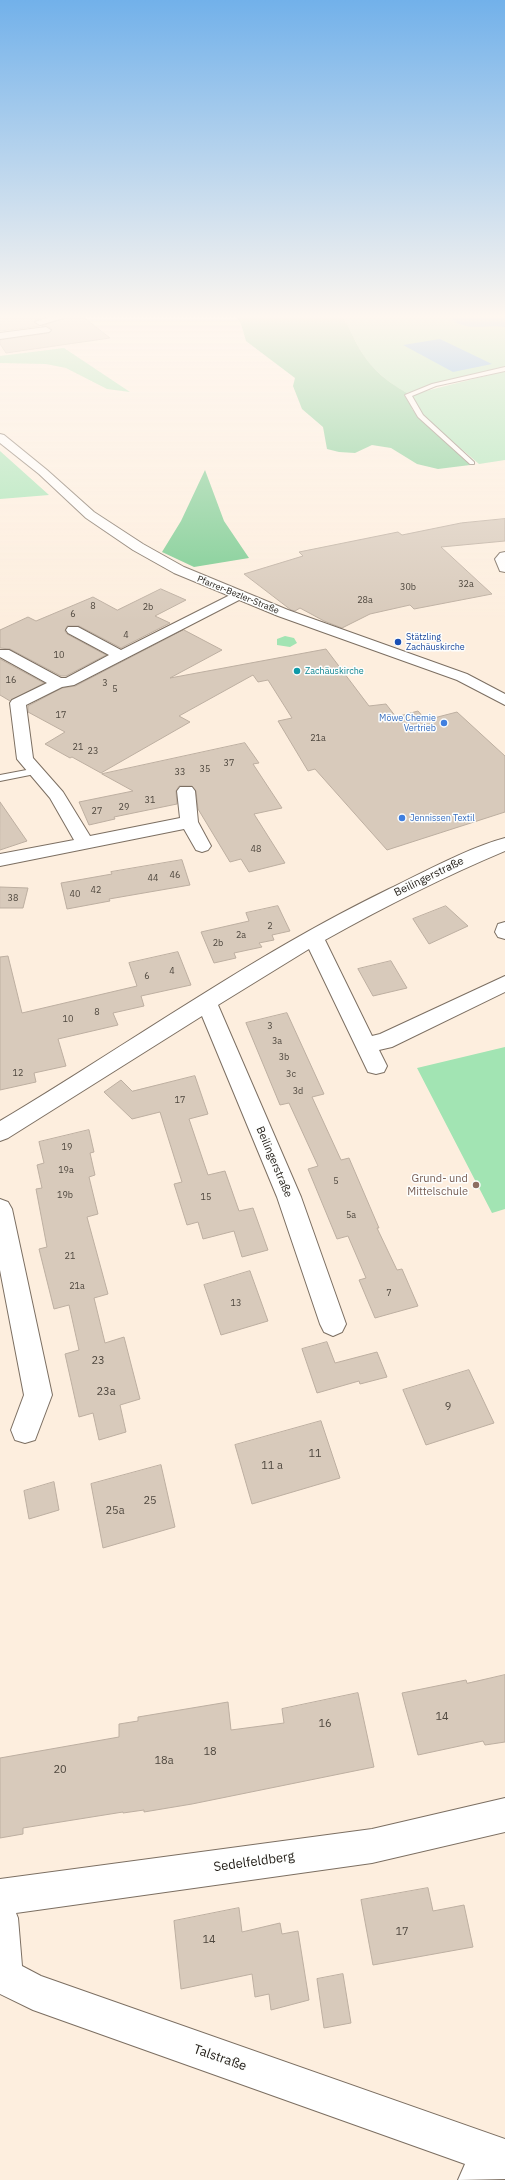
<!DOCTYPE html>
<html>
<head>
<meta charset="utf-8">
<style>
	body { margin:0 }
	canvas { display:block; background:#fdeede }
</style>
</head>
<body>
<canvas width="505" height="2180"></canvas>
<script>
const context = document.querySelector('canvas').getContext('2d');
context.lineJoin = 'round';
function paint(path, color) { context.fillStyle = color; context.fill(path, 'evenodd'); }
function trace(path, color, width, dash) { context.strokeStyle = color; context.lineWidth = width; context.lineCap = dash ? 'butt' : 'round'; context.setLineDash(dash || []); context.stroke(path); }
function write(font, color, halo, rows, align = 'center') {
  context.font = font + ' "IBM Plex Sans",sans-serif'; context.lineWidth = 3; context.setLineDash([]); context.textBaseline = 'middle'; context.strokeStyle = halo; context.fillStyle = color; for (const [text, x, y, turn = 0] of rows) {
    context.save(); context.translate(x, y); context.rotate((+turn || 0) * Math.PI / 180); context.textAlign = isNaN(turn) ? turn : align; if (halo) context.strokeText(text, 0, 0); context.fillText(text, 0, 0); context.restore();
  }
}
paint(new Path2D(`
	M 341,316 L 505,316 L 505,320 L 497,321 L 505,322 L 505,368 L 407,393 C 386,381 370,368 358,346 C 351,334 350,326 341,316 Z
	M 64,348 L 130,392 L 107,389 L 66,368 L 46,364 L 0,363 L 0,356 Z
	M 505,371 L 505,460 L 479,464 L 423,416 L 410,395 Z
	M 0,451 L 49,495 L 0,499 Z
	M 285,636 L 294,638 L 297,643 L 290,647 L 277,645 L 277,639 Z
	M 505,1047 L 505,1209 L 492,1213 L 417,1068 Z`), '#a2e4b3');
paint(new Path2D(`
	M 236,316 L 341,316 C 350,326 351,334 358,346 C 371,369 385,380 407,393 L 412,409 L 421,420 L 470,465 L 438,469 L 417,464 L 391,448 L 372,445 L 355,453 L 339,452 L 327,449 L 323,427 L 302,409 L 293,386 L 295,378 L 246,341 L 241,324 Z
	M 205,470 L 224,521 L 249,558 L 194,567 L 162,552 L 181,521 Z`), '#77cb8f');
paint(new Path2D(`
	M 440,339 L 492,364 L 453,372 L 403,345 Z`), '#62acec');
paint(new Path2D(`
	M 449,316 L 505,316 L 505,327 C 488,324 461,333 449,316 Z`), '#62acec');
const building = new Path2D(`
	M 0,316 L 48,316 L 34,321 L 40,326 L 0,331 Z
	M 71,316 L 82,316 L 110,338 L 6,353 L 0,344 L 0,340 L 49,333 L 52,329 L 47,326 L 42,326 Z
	M 505,519 L 505,541 L 441,547 L 492,594 L 414,609 L 410,605 L 370,614 L 342,628 L 324,621 L 300,608 L 295,611 L 291,610 L 244,574 L 303,556 L 299,552 L 398,532 L 402,535 L 461,523 Z
	M 161,589 L 186,600 L 155,616 L 170,623 L 121,648 L 79,626 L 67,626 L 65,631 L 67,634 L 106,655 L 66,676 L 61,676 L 10,649 L 0,648 L 0,630 L 28,617 L 36,621 L 93,597 L 117,610 Z
	M 184,630 L 222,650 L 170,678 L 326,649 L 369,706 L 386,704 L 396,717 L 418,711 L 426,720 L 457,712 L 505,756 L 505,812 L 387,850 L 315,769 L 308,771 L 278,721 L 292,718 L 268,680 L 258,682 L 253,675 L 179,716 L 190,722 L 101,773 L 72,757 L 70,758 L 45,744 L 65,732 L 28,712 L 28,706 L 62,688 L 75,686 Z
	M 0,659 L 44,683 L 10,701 L 0,695 Z
	M 245,743 L 259,763 L 253,764 L 282,808 L 254,814 L 285,863 L 249,872 L 241,859 L 230,862 L 198,809 L 196,791 L 192,786 L 179,786 L 176,791 L 177,804 L 114,817 L 115,819 L 89,825 L 79,802 L 133,791 L 102,774 Z
	M 0,802 L 27,841 L 0,850 Z
	M 182,860 L 190,885 L 109,899 L 110,901 L 67,909 L 61,883 L 112,874 L 111,872 Z
	M 0,887 L 28,888 L 23,908 L 0,908 Z
	M 278,906 L 290,931 L 272,935 L 274,940 L 259,943 L 262,947 L 234,953 L 236,958 L 214,963 L 201,932 L 249,921 L 246,913 Z
	M 446,906 L 468,926 L 429,944 L 413,919 Z
	M 178,952 L 191,985 L 141,996 L 144,1006 L 113,1013 L 118,1025 L 58,1039 L 66,1066 L 34,1073 L 36,1082 L 0,1090 L 0,957 L 8,956 L 22,1013 L 137,986 L 129,963 Z
	M 391,961 L 407,988 L 373,996 L 358,969 Z
	M 287,1013 L 324,1094 L 312,1097 L 341,1160 L 349,1158 L 379,1228 L 377,1228 L 397,1270 L 402,1269 L 418,1306 L 375,1318 L 359,1280 L 366,1278 L 348,1236 L 337,1239 L 308,1169 L 318,1166 L 289,1103 L 280,1105 L 246,1023 Z
	M 195,1076 L 208,1114 L 189,1119 L 208,1175 L 225,1171 L 239,1211 L 253,1208 L 268,1250 L 242,1257 L 234,1231 L 203,1239 L 198,1222 L 187,1225 L 174,1184 L 182,1182 L 160,1112 L 132,1119 L 104,1092 L 121,1080 L 132,1091 Z
	M 89,1130 L 94,1152 L 90,1153 L 95,1175 L 89,1177 L 98,1214 L 87,1217 L 108,1294 L 94,1298 L 105,1343 L 124,1337 L 140,1399 L 120,1405 L 126,1432 L 99,1440 L 93,1413 L 79,1417 L 65,1354 L 79,1350 L 69,1305 L 54,1309 L 39,1249 L 47,1247 L 36,1189 L 42,1188 L 37,1165 L 44,1163 L 39,1142 Z
	M 250,1271 L 268,1321 L 221,1335 L 204,1285 Z
	M 327,1342 L 335,1363 L 377,1352 L 387,1377 L 360,1384 L 359,1381 L 317,1393 L 302,1349 Z
	M 469,1370 L 494,1423 L 426,1445 L 403,1390 Z
	M 321,1421 L 340,1478 L 252,1504 L 235,1445 Z
	M 161,1465 L 175,1527 L 103,1548 L 91,1484 Z
	M 54,1482 L 59,1510 L 29,1519 L 24,1491 Z
	M 505,1675 L 505,1742 L 485,1745 L 483,1741 L 418,1755 L 402,1693 L 466,1680 L 467,1683 Z
	M 358,1693 L 374,1767 L 192,1804 L 144,1812 L 144,1810 L 123,1813 L 123,1812 L 23,1828 L 23,1834 L 0,1838 L 0,1758 L 119,1737 L 119,1724 L 138,1721 L 138,1717 L 228,1702 L 231,1730 L 284,1723 L 282,1709 Z
	M 428,1888 L 433,1911 L 464,1905 L 473,1947 L 373,1965 L 361,1900 Z
	M 239,1908 L 242,1932 L 280,1923 L 282,1934 L 298,1931 L 309,2000 L 271,2010 L 269,1994 L 255,1997 L 252,1974 L 181,1989 L 174,1921 Z
	M 343,1974 L 351,2023 L 324,2028 L 317,1979 Z`);
paint(building, '#d8cabb');
trace(building, '#bdafa1', 1);
const service = new Path2D(`
	M 505,367 L 505,371 L 436,386 L 412,396 L 423,415 L 474,462 L 474,464 L 470,464 L 418,417 L 405,395 L 432,384 Z
	M 37,768 L 40,769 L 40,773 L 0,781 L 0,775 Z`);
const minor = new Path2D(`
	M 53,316 L 70,316 L 40,325 L 35,322 Z
	M 46,327 L 51,330 L 49,332 L 0,339 L 0,333 Z
	M 505,552 L 505,572 L 500,571 L 495,559 L 500,553 Z
	M 236,592 L 241,593 L 243,596 L 241,599 L 74,685 L 62,687 L 26,705 L 33,758 L 63,792 L 90,836 L 180,818 L 177,791 L 180,787 L 192,787 L 195,791 L 198,822 L 211,846 L 208,850 L 202,852 L 196,850 L 184,829 L 0,866 L 0,854 L 74,840 L 50,798 L 17,759 L 10,703 L 12,700 L 47,683 L 0,657 L 0,650 L 9,650 L 61,678 L 66,678 L 109,655 L 68,633 L 66,630 L 68,627 L 78,627 L 121,650 Z
	M 505,838 L 505,851 C 443,877 384,907 325,940 L 372,1036 L 380,1034 L 505,976 L 505,992 L 392,1047 L 379,1050 L 387,1066 L 384,1072 L 376,1074 L 368,1072 L 309,949 L 218,1005 L 301,1197 L 346,1324 L 342,1332 L 333,1336 L 324,1332 L 320,1324 L 277,1197 L 202,1016 L 8,1138 L 0,1141 L 0,1121 C 129,1044 253,955 389,889 C 424,872 468,848 505,838 Z
	M 505,922 L 505,939 L 498,937 L 495,932 L 498,924 Z
	M 0,1199 L 8,1202 L 12,1209 L 52,1395 L 35,1440 L 25,1443 L 15,1440 L 11,1430 L 24,1395 L 0,1270 Z
	M 505,1798 L 505,1832 L 372,1863 L 16,1913 L 18,1918 L 22,1966 L 41,1976 L 505,2139 L 505,2179 L 458,2180 L 465,2164 L 33,2010 L 0,1994 L 0,1879 L 372,1829 Z`);
const tertiary = new Path2D(`
	M 0,434 L 4,435 L 47,470 L 94,512 L 143,544 L 184,567 L 288,610 L 467,674 L 505,694 L 505,705 L 457,680 L 278,616 L 174,573 L 133,550 L 86,518 L 39,474 L 0,443 Z`);
trace(service, '#7c6f62', 2);
trace(minor, '#7c6f62', 2);
trace(tertiary, '#7c6f62', 2);
paint(service, '#fff');
paint(minor, '#fff');
paint(tertiary, '#fff');
const sky = context.createLinearGradient(0, 0, 0, 621);
sky.addColorStop(0, '#72b1ea');
sky.addColorStop(0.51, '#fef7f0');
sky.addColorStop(1, '#fef7f000');
context.fillStyle = sky;
context.fillRect(0, 0, 505, 621);
for (const [x, y, r, color] of [
	[398,642,4,"#1a4fb4"],
	[297,671,4,"#0f9aa8"],
	[444,723,4,"#3f7fe0"],
	[402,818,4,"#3f7fe0"],
	[476,1185,4,"#8d6e63"]
]) { const dot = new Path2D(); dot.arc(x, y, r, 0, 2 * Math.PI); context.fillStyle = color; context.fill(dot); trace(dot, '#fdfefd', 1.5); }
write('9px', '#4e473e', null, [
	["32a",466,584],
	["30b",408,587],
	["28a",365,600],
	["8",93,606],
	["2b",148,607],
	["6",73,614],
	["4",126,635],
	["10",59,655],
	["16",11,680],
	["3",105,683],
	["5",115,689],
	["17",61,715],
	["21a",318,738],
	["21",78,747],
	["23",93,751],
	["37",229,763],
	["35",205,769],
	["33",180,772],
	["31",150,800],
	["29",124,807],
	["27",97,811],
	["48",256,849],
	["46",175,875],
	["44",153,878],
	["42",96,890],
	["40",75,894],
	["38",13,898],
	["2",270,926],
	["2a",241,935],
	["2b",218,943],
	["4",172,971],
	["6",147,976],
	["8",97,1012],
	["10",68,1019],
	["3",270,1026],
	["3a",277,1041],
	["3b",284,1057],
	["12",18,1073],
	["3c",291,1074],
	["3d",298,1091],
	["17",180,1100],
	["19",67,1147],
	["19a",66,1170],
	["5",336,1181],
	["19b",65,1195],
	["15",206,1197],
	["5a",351,1215],
	["21",70,1256],
	["21a",77,1286],
	["7",389,1293],
	["13",236,1303]
]);
write('9px', '#201b15', '#fdfefd', [
	["Pfarrer-Bezler-Straße",238,595,22]
]);
write('9px', '#164399', '#fdfefd', [
	["Stätzling",406,637],
	["Zachäuskirche",406,647]
], 'left');
write('9px', '#0d838f', '#fdfefd', [
	["Zachäuskirche",305,671]
], 'left');
write('9px', '#366cbe', '#fdfefd', [
	["Möwe Chemie",436,718],
	["Vertrieb",436,728],
	["Jennissen Textil",410,818,"left"]
], 'right');
write('11px', '#201b15', '#fdfefd', [
	["Beilingerstraße",429,877,-26],
	["Beilingerstraße",274,1162,67]
]);
write('11px', '#785e54', '#fdfefd', [
	["Grund- und",468,1179],
	["Mittelschule",468,1192]
], 'right');
write('11px', '#4e473e', null, [
	["23",98,1361],
	["23a",106,1392],
	["9",448,1407],
	["11",315,1454],
	["11 a",272,1466],
	["25",150,1501],
	["25a",115,1511],
	["14",442,1717],
	["16",325,1724],
	["18",210,1752],
	["18a",164,1761],
	["20",60,1770],
	["17",402,1932],
	["14",209,1940]
]);
write('13px', '#201b15', '#fdfefd', [
	["Sedelfeldberg",254,1862,-8],
	["Talstraße",220,2058,19]
]);
</script>
</body>
</html>
